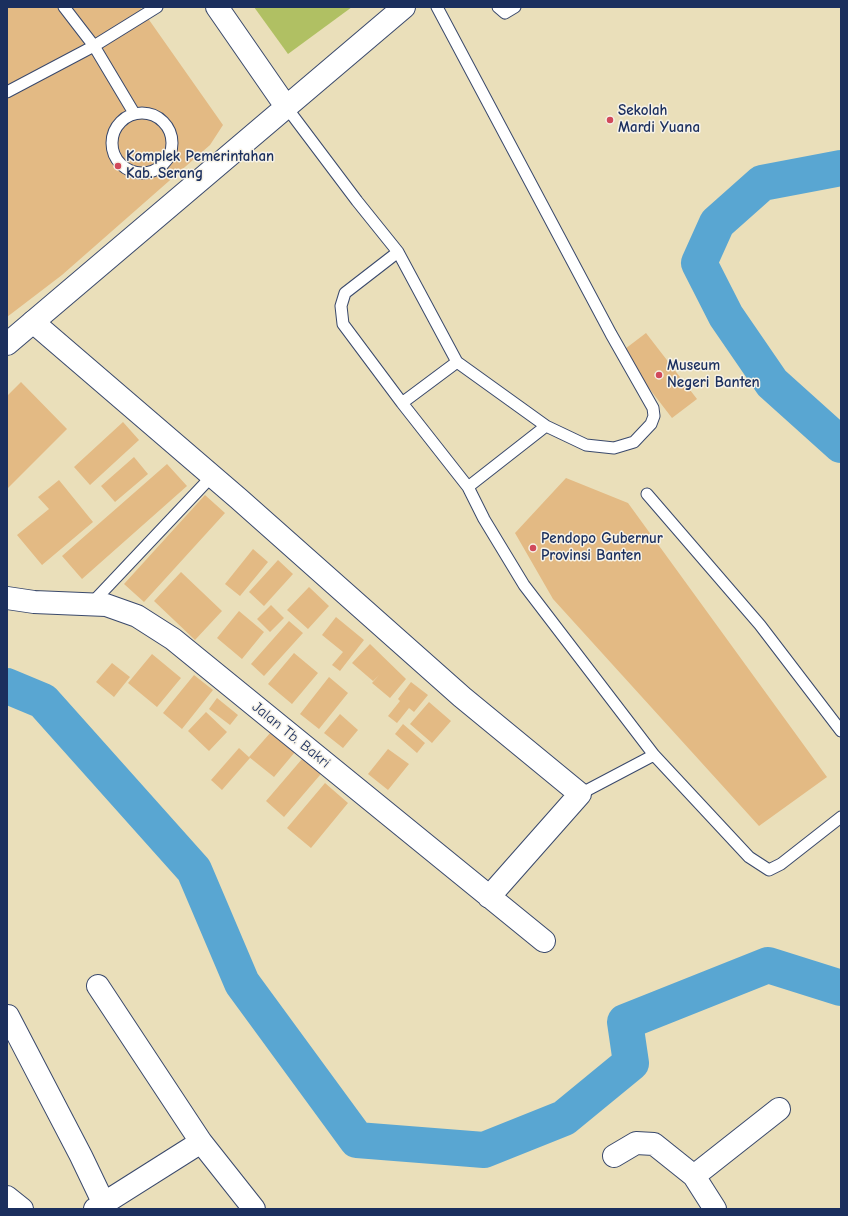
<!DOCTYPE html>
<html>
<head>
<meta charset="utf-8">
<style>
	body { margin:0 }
	#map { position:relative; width:848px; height:1216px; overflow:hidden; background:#eadfba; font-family:"Comic Neue",sans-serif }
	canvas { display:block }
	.frame { position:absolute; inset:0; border:8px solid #1b2f5e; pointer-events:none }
</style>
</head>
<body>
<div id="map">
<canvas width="848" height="1216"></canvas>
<div class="frame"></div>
</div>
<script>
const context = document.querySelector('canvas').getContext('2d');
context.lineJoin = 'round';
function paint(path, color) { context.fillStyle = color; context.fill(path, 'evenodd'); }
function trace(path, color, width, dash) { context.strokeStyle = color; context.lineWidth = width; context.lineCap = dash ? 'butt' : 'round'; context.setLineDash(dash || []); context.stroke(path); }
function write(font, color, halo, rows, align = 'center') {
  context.font = font + ' "Comic Neue",sans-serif'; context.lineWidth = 3; context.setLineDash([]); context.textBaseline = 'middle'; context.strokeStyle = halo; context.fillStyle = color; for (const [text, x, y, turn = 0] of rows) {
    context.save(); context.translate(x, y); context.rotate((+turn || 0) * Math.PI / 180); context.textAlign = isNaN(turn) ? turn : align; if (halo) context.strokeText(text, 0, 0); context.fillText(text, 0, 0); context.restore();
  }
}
paint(new Path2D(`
	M 254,7 L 352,7 L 288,54 Z`), '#b0c063');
trace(new Path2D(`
	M 841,168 L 762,183 L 717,223 L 699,263 L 726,316 L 772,383 L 841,445
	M 7,686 L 43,701 L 194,870 L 242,983 L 357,1140 L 484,1150 L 564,1118 L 631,1063 L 625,1022 L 768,965 L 841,988`), '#59a6d2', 36);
paint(new Path2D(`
	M 7,7 L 140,7 L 223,125 L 210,145 L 62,275 L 7,317 Z
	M 646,333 L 697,399 L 672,418 L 621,352 Z
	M 21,382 L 67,429 L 7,489 L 7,396 Z
	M 123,422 L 139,440 L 90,485 L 74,467 Z
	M 134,457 L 148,474 L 115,502 L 101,486 Z
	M 167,464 L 187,486 L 82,579 L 62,556 Z
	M 566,478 L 628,503 L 827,777 L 759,826 L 553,599 L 515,533 Z
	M 59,480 L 93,522 L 42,565 L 17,535 L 49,509 L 38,497 Z
	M 205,495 L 225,513 L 144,602 L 124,584 Z
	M 253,549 L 268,562 L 240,596 L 225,584 Z
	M 278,560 L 293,574 L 264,606 L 249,592 Z
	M 181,572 L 222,611 L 195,640 L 154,601 Z
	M 309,587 L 329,606 L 308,629 L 287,610 Z
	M 271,605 L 284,618 L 270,632 L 257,619 Z
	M 239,611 L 264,632 L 242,659 L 217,638 Z
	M 336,617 L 364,640 L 340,671 L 332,665 L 343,652 L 322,635 Z
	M 289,621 L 303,633 L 264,676 L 251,664 Z
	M 370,644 L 406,679 L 390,698 L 372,683 L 379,675 L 373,681 L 352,663 Z
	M 294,653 L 318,673 L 292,704 L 268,684 Z
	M 152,654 L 181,678 L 157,707 L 128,683 Z
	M 112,663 L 130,677 L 114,697 L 96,682 Z
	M 194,675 L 213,690 L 182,729 L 163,713 Z
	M 329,677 L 348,693 L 319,729 L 300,714 Z
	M 411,682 L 428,695 L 414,712 L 409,708 L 397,723 L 388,716 L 400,701 L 398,699 Z
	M 217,698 L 238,715 L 230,725 L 209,709 Z
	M 429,702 L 451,721 L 432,743 L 410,724 Z
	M 206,712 L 227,732 L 209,751 L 188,731 Z
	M 340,714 L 358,730 L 343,748 L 324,733 Z
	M 403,724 L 425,743 L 417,753 L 395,734 Z
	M 271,732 L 295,752 L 274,777 L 249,757 Z
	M 239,748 L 250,758 L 222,790 L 211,780 Z
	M 388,749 L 409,764 L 388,790 L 368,774 Z
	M 308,752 L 326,768 L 284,817 L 266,801 Z
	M 325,783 L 348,803 L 311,848 L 287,828 Z`), '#e3ba84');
const service = new Path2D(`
	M 64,7 L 94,46 L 134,113
	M 498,7 L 505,13 L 515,7
	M 7,92 L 94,46 L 157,7
	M 287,108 L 357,201 L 398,252 L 457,362 L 546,426 L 586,445 L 614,448 L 634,442 L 651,424 L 654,416 L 653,408 L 611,334 L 437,7
	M112 143a30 30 0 1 1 60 0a30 30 0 1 1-60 0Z
	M 398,252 L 345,293 L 341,306 L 343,324 L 402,403 L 468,487
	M 402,403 L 457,362
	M 546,426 L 468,487 L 484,519 L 524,585 L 654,755 L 749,857 L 769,870 L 781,864 L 841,817
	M 647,494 L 760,625 L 841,731
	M 91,604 L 212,476
	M 580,794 L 654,755`);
const minor = new Path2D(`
	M 33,322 L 239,499 L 462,697 L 580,794 L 489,897
	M 7,598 L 34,602 L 106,605 L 137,616 L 173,639 L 544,941
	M 98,986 L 201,1142 L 254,1209
	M 8,1016 L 81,1156 L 104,1204
	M 614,1156 L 636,1143 L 654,1144 L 694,1176 L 715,1209
	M 694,1176 L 779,1109
	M 7,1197 L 22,1209
	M 95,1209 L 201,1142`);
const secondary = new Path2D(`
	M 217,7 L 287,108
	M 7,344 L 404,7`);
trace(service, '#3a496c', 13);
trace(minor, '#3a496c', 24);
trace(secondary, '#3a496c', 24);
trace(service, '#fff', 11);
trace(minor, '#fff', 22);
trace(secondary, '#fff', 22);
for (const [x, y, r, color] of [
	[610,120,4,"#d1495b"],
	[118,166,4,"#d1495b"],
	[659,375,4,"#d1495b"],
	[533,548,4,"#d1495b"]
]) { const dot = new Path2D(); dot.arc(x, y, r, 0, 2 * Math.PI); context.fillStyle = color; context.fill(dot); trace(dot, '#f7f3e8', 1.5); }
write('bold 15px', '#1b2f5e', '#f7f3e8', [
	["Sekolah",618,111],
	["Mardi Yuana",618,128],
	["Komplek Pemerintahan",126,157],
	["Kab. Serang",126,174],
	["Museum",667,366],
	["Negeri Banten",667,383],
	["Pendopo Gubernur",541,539],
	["Provinsi Banten",541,556]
], 'left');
write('15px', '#1b2f5e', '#f7f3e8', [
	["Jalan Tb. Bakri",291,735,39]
]);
</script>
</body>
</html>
